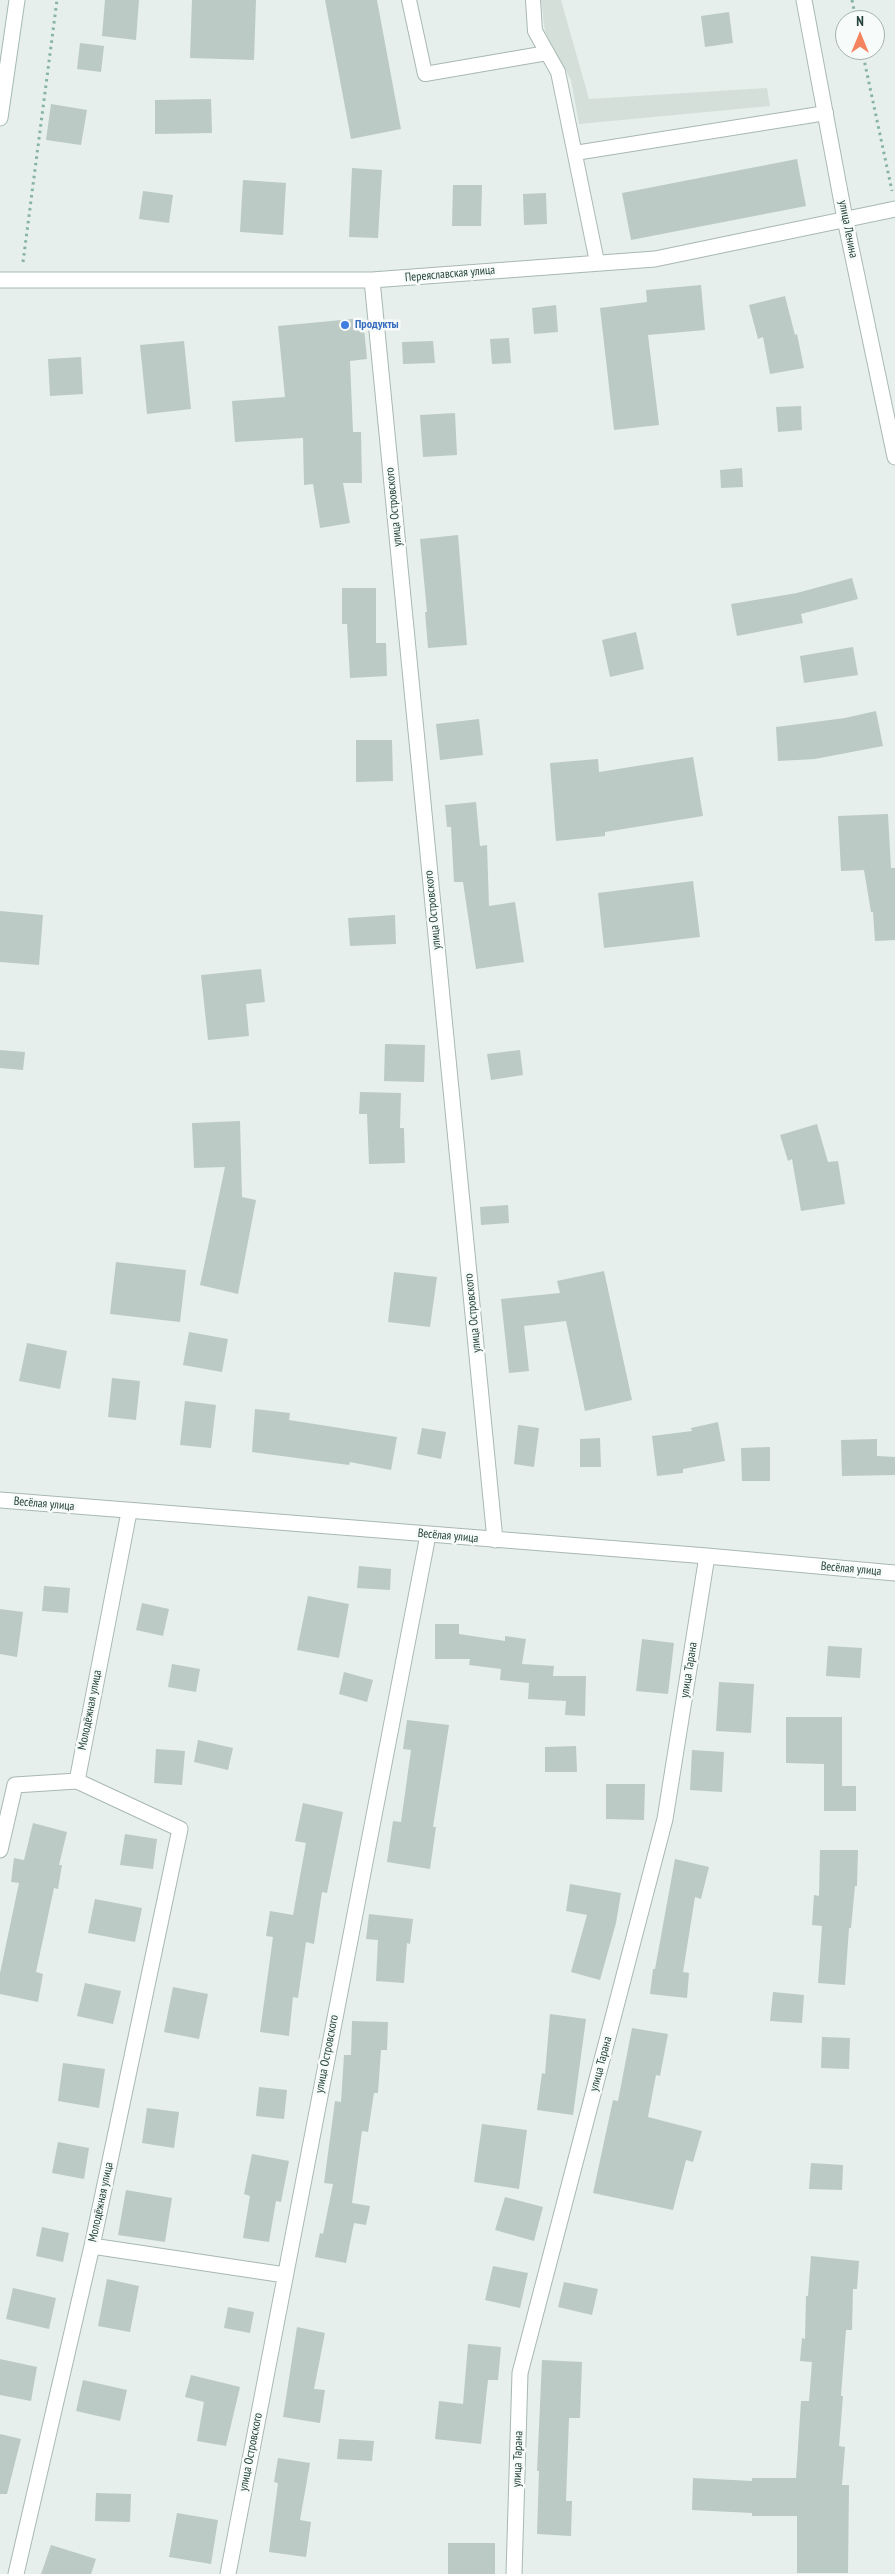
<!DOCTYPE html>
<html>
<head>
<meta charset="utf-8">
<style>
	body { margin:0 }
	#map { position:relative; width:895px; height:2574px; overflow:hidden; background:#e6efeb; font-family:"PT Sans Narrow",sans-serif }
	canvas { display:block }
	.north { position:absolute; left:835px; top:10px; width:50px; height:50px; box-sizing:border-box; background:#f7fbf9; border:1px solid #a3b1ad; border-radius:50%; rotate:0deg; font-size:14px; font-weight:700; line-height:20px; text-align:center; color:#24423a }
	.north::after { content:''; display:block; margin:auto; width:18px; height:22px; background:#f4845f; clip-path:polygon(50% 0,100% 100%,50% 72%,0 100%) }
</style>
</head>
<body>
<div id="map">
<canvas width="895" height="2574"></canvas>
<div class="north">N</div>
</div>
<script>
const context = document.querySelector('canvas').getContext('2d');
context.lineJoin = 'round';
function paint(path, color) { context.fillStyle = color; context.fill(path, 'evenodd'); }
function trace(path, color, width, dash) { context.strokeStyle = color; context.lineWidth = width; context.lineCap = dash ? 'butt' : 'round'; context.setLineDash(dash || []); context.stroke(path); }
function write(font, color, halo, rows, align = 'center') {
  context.font = font + ' "PT Sans Narrow",sans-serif'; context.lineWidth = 5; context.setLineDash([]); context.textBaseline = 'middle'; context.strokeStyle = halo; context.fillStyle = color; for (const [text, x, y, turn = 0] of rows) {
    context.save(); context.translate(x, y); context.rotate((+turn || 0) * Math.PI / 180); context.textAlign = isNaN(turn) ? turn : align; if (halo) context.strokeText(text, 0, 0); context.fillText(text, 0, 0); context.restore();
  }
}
paint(new Path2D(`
	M 541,0 L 561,0 L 589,99 L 767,88 L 770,106 L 579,124 L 571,80 L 545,32 Z`), '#d4dfda');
paint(new Path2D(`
	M 105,0 L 139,0 L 136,40 L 102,36 Z
	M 192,0 L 256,0 L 254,60 L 190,58 Z
	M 325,0 L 377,0 L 401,129 L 351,139 Z
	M 729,12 L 733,43 L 705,47 L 701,16 Z
	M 80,43 L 104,46 L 101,72 L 77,69 Z
	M 211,99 L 212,133 L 155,134 L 155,100 Z
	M 51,104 L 87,110 L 81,145 L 46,140 Z
	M 797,159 L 806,206 L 631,240 L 622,193 Z
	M 352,168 L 382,170 L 378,238 L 349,237 Z
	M 243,180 L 286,183 L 283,235 L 240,232 Z
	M 453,185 L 482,185 L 481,226 L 452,226 Z
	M 143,191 L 173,195 L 169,223 L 139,219 Z
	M 546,193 L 547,224 L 524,225 L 523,194 Z
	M 701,285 L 705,330 L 648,335 L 659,425 L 614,430 L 600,308 L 647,302 L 646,290 Z
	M 785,296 L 795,335 L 797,334 L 804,368 L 770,374 L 763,337 L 758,339 L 749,305 Z
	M 556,305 L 558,332 L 534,334 L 532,308 Z
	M 363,318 L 367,359 L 350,361 L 353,432 L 361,432 L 362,483 L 343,483 L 350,523 L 320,528 L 313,484 L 304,485 L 303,438 L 235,442 L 232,401 L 285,397 L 278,326 Z
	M 509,338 L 511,363 L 492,364 L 490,339 Z
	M 184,341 L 191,409 L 147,414 L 140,345 Z
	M 433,341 L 435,363 L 403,364 L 402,342 Z
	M 81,357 L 83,394 L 50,396 L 48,359 Z
	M 801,406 L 802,430 L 778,432 L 776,407 Z
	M 455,413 L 457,455 L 423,457 L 420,415 Z
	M 742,468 L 743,487 L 721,488 L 720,470 Z
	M 458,535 L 467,645 L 428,648 L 425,612 L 427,612 L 420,539 Z
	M 852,578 L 858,599 L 801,614 L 803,623 L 737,636 L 731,604 L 797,593 Z
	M 342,588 L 376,588 L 376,643 L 386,643 L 387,676 L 350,678 L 347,624 L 342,624 Z
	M 636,632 L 644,669 L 610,677 L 602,640 Z
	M 853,647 L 858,675 L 804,683 L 800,656 Z
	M 876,711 L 883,746 L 815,759 L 778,761 L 776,727 L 845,718 Z
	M 479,719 L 483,755 L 440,760 L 436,724 Z
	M 356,740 L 392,740 L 393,781 L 356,782 Z
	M 693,757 L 703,816 L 605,832 L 605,836 L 556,841 L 550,763 L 598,759 L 599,772 Z
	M 476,802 L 480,846 L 487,845 L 489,906 L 515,902 L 524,962 L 476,969 L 463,882 L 454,882 L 451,827 L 447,827 L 445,805 Z
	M 888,814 L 891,868 L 895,868 L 895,940 L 875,941 L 873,912 L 871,912 L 864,870 L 841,871 L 838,816 Z
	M 693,881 L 700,937 L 604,948 L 598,893 Z
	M 0,911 L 43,915 L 39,965 L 0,962 Z
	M 395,915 L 396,944 L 350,946 L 348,918 Z
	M 261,969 L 265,1002 L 246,1004 L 249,1036 L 208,1040 L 201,975 Z
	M 385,1044 L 425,1045 L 424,1082 L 384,1081 Z
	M 0,1050 L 25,1052 L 23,1070 L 0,1068 Z
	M 520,1050 L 523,1075 L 491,1080 L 487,1054 Z
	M 360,1092 L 401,1093 L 400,1128 L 404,1128 L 405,1163 L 369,1164 L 367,1114 L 359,1114 Z
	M 240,1121 L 242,1197 L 256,1200 L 238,1294 L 200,1285 L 225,1167 L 194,1168 L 192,1123 Z
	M 817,1124 L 828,1162 L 838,1161 L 845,1204 L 801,1211 L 792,1159 L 788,1161 L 780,1135 Z
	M 508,1205 L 509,1223 L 481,1225 L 480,1207 Z
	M 116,1262 L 186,1270 L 180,1322 L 110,1314 Z
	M 604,1271 L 632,1400 L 585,1411 L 566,1321 L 524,1326 L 529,1371 L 509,1373 L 501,1299 L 560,1293 L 557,1281 Z
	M 394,1272 L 437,1277 L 430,1327 L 388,1322 Z
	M 189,1332 L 228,1339 L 222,1372 L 183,1365 Z
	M 27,1343 L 67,1351 L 60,1389 L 19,1381 Z
	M 112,1378 L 140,1381 L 136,1420 L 108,1417 Z
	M 185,1401 L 216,1405 L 211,1448 L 180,1445 Z
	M 255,1409 L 290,1413 L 289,1420 L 397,1437 L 391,1470 L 350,1462 L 349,1465 L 252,1452 Z
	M 718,1422 L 725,1461 L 683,1469 L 683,1473 L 657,1476 L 652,1436 L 692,1431 L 691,1428 Z
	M 518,1425 L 539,1428 L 534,1467 L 514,1464 Z
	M 422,1428 L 446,1432 L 441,1459 L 417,1454 Z
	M 600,1438 L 601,1467 L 580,1467 L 580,1439 Z
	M 877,1439 L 877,1456 L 895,1457 L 895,1475 L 842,1476 L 841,1440 Z
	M 770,1447 L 770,1481 L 742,1481 L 741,1448 Z
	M 359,1566 L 391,1569 L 390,1590 L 357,1588 Z
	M 44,1586 L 70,1588 L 68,1613 L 42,1611 Z
	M 308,1596 L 349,1604 L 339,1658 L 297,1650 Z
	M 142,1603 L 169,1609 L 163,1636 L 136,1630 Z
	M 0,1609 L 23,1612 L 17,1657 L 0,1654 Z
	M 435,1624 L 459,1624 L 459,1634 L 505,1641 L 505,1636 L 526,1639 L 522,1664 L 554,1666 L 553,1676 L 586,1676 L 585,1716 L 565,1715 L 566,1701 L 528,1699 L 529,1683 L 500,1680 L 501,1669 L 469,1665 L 470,1659 L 435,1659 Z
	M 642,1639 L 674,1643 L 668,1694 L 636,1691 Z
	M 828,1646 L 862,1648 L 860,1678 L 826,1676 Z
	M 172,1664 L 200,1669 L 196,1692 L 168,1687 Z
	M 344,1672 L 373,1680 L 367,1702 L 339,1694 Z
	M 719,1682 L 754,1684 L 751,1733 L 716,1731 Z
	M 786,1717 L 842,1717 L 842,1786 L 856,1786 L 856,1811 L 824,1811 L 824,1764 L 786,1763 Z
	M 407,1720 L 449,1725 L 433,1827 L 436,1827 L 430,1869 L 387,1862 L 393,1821 L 401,1822 L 411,1750 L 403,1749 Z
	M 198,1740 L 233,1748 L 228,1770 L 194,1762 Z
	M 576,1746 L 577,1772 L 545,1772 L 545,1747 Z
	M 156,1749 L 185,1751 L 182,1785 L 154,1783 Z
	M 692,1750 L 724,1752 L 722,1792 L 690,1790 Z
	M 606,1784 L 645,1784 L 644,1820 L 606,1819 Z
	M 303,1803 L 343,1812 L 327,1893 L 322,1892 L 314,1944 L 306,1942 L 298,1998 L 293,1997 L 289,2036 L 260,2032 L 273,1937 L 266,1936 L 270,1911 L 293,1915 L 306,1843 L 295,1841 Z
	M 33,1823 L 67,1832 L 59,1865 L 62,1865 L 58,1889 L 54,1888 L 36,1972 L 43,1974 L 38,2002 L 0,1994 L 0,1973 L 19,1883 L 11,1882 L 14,1858 L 24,1860 Z
	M 125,1834 L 157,1839 L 153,1869 L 120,1865 Z
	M 820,1850 L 858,1850 L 857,1886 L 855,1886 L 851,1928 L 849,1928 L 845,1985 L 818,1983 L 822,1926 L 812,1925 L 814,1895 L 819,1896 Z
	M 675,1859 L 709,1867 L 701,1899 L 695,1897 L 683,1972 L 689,1973 L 687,1998 L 650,1994 L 653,1969 L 655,1969 Z
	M 570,1884 L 621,1893 L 616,1923 L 600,1980 L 571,1972 L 587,1915 L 566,1911 Z
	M 95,1899 L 142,1908 L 135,1942 L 88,1933 Z
	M 369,1914 L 413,1919 L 410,1944 L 407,1943 L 404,1983 L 376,1981 L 378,1940 L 366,1939 Z
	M 85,1983 L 121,1991 L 113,2024 L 77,2016 Z
	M 173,1987 L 208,1994 L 199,2039 L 164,2032 Z
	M 773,1992 L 804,1995 L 802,2023 L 770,2021 Z
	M 550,2014 L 586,2019 L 573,2115 L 537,2110 L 542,2073 L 545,2074 Z
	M 352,2021 L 388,2022 L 387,2050 L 381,2050 L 378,2093 L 374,2093 L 368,2132 L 362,2131 L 352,2203 L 370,2206 L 366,2225 L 354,2223 L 346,2263 L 315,2257 L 320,2233 L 323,2234 L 333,2184 L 324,2183 L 335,2101 L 341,2102 L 344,2055 L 351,2055 Z
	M 632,2028 L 668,2034 L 660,2076 L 656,2075 L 648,2117 L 702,2131 L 693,2162 L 686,2160 L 673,2210 L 593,2193 L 613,2100 L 618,2101 Z
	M 822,2037 L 850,2038 L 849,2069 L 821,2068 Z
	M 63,2063 L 105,2069 L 99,2108 L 58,2101 Z
	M 259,2087 L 287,2090 L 284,2119 L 256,2116 Z
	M 147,2108 L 179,2112 L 174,2148 L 142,2143 Z
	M 482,2124 L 527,2130 L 519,2189 L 474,2182 Z
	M 58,2142 L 89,2148 L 84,2179 L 52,2173 Z
	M 252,2154 L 289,2161 L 281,2202 L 276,2201 L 269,2242 L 243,2238 L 250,2196 L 244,2194 Z
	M 811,2163 L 843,2165 L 842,2190 L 809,2189 Z
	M 126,2190 L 172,2198 L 165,2242 L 118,2235 Z
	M 505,2197 L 543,2207 L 534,2241 L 495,2230 Z
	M 42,2227 L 69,2233 L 63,2262 L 36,2256 Z
	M 811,2256 L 859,2261 L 857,2289 L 853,2289 L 852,2330 L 846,2330 L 841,2396 L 843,2396 L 839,2446 L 845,2447 L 842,2485 L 849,2485 L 848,2573 L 797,2573 L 797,2516 L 752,2516 L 752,2513 L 692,2510 L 693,2478 L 752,2481 L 752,2478 L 796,2478 L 801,2401 L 809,2401 L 812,2362 L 800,2361 L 802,2338 L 805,2339 L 806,2296 L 808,2296 Z
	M 493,2266 L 528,2273 L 520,2308 L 485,2300 Z
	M 107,2279 L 139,2286 L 130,2332 L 98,2326 Z
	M 564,2282 L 598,2289 L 592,2315 L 558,2307 Z
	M 13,2288 L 56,2298 L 49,2329 L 6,2319 Z
	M 228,2307 L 254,2312 L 250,2333 L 224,2328 Z
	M 297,2327 L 325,2333 L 314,2389 L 325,2390 L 320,2423 L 283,2417 Z
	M 468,2344 L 501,2347 L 498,2380 L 488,2380 L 481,2444 L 435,2439 L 439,2401 L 463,2404 Z
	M 0,2359 L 37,2367 L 31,2401 L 0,2395 Z
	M 542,2360 L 582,2362 L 580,2418 L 569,2418 L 566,2501 L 572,2501 L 571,2536 L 537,2534 L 539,2471 L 537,2471 Z
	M 191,2375 L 240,2387 L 226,2446 L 197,2441 L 204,2402 L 185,2397 Z
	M 83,2380 L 127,2390 L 120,2421 L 76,2411 Z
	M 0,2434 L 21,2439 L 7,2494 L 0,2494 Z
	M 339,2439 L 374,2441 L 372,2461 L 337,2459 Z
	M 278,2458 L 310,2463 L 300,2520 L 311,2522 L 306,2557 L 269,2552 L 278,2483 L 274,2482 Z
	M 96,2493 L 131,2494 L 130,2522 L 95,2521 Z
	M 177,2513 L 218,2520 L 211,2564 L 169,2557 Z
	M 448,2543 L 495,2543 L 495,2574 L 448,2574 Z
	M 51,2545 L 96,2559 L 91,2574 L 41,2574 Z`), '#bbcac4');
const lane = new Path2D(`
	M 409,0 L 425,74 L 547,53
	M 533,0 L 535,31 L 558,72 L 597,262
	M 575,153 L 826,113`);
const street = new Path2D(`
	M 804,0 L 845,219 L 895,457
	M 0,280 L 372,280 L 655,259 L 895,209
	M 372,280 L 495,1540
	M 0,1500 L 707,1556 L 895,1573
	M 0,1850 L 15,1785 L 77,1781 L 129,1512
	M 92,2246 L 285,2275
	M 16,2574 L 92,2246 L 180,1829 L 77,1781
	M 228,2574 L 428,1535
	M 514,2574 L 520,2373 L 665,1819 L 707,1556`);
const secondary = new Path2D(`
	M 0,118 L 17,0`);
trace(lane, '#a8b8b2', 16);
trace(street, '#a8b8b2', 17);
trace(secondary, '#a4bbb3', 17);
trace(new Path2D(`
	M 852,0 L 856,20
	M 862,50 L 892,191
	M 23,262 L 57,0`), '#86b3a5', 3, [2.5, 4]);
trace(lane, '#fff', 14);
trace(street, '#fff', 15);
trace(secondary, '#fff', 15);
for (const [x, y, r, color] of [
	[345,325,5,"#3f7fe0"]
]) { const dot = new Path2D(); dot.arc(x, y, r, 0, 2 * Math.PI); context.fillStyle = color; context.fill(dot); trace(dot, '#f7fbf9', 2); }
write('12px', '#24423a', '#f7fbf9', [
	["улица Ленина",848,229,79],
	["Переяславская улица",450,274,-5],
	["улица Островского",394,507,-96],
	["улица Островского",433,910,-96],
	["улица Островского",473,1313,-96],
	["Весёлая улица",44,1504,5],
	["Весёлая улица",448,1536,5],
	["Весёлая улица",851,1569,5],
	["улица Тарана",689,1670,-81],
	["Молодёжная улица",90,1710,-79],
	["улица Островского",327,2054,-79],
	["улица Тарана",601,2064,-75],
	["Молодёжная улица",101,2202,-78],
	["улица Островского",251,2452,-79],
	["улица Тарана",518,2459,-88]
]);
write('bold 12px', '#366cbe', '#f7fbf9', [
	["Продукты",355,325]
], 'left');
</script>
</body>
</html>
